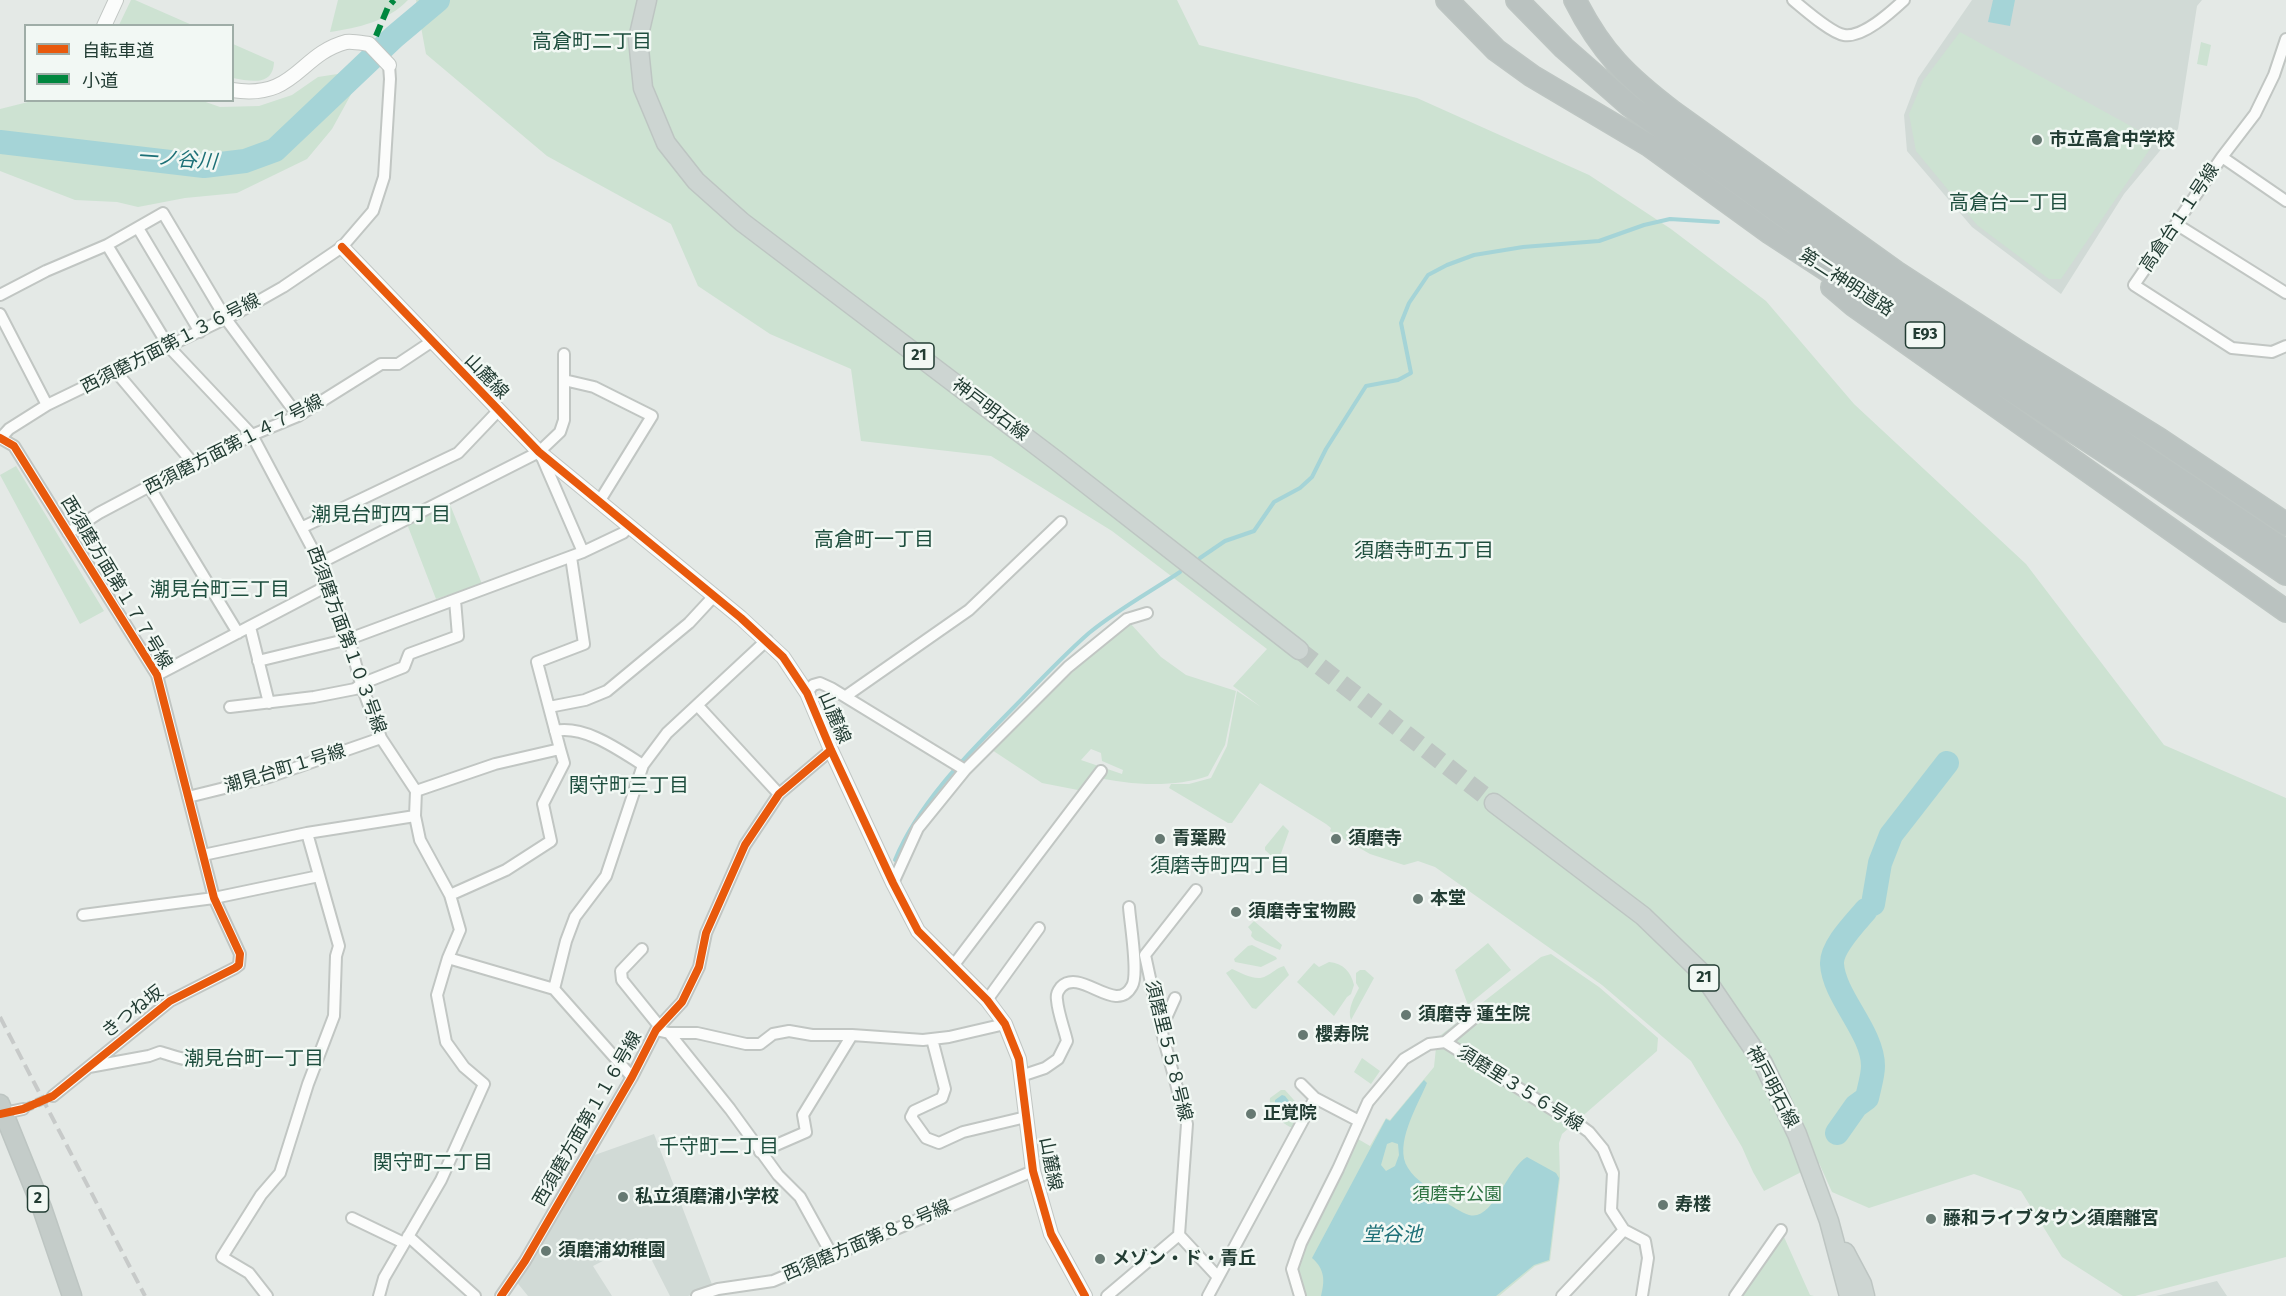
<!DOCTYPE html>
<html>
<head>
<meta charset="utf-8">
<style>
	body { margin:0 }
	#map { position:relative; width:2286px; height:1296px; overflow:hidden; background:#e4e9e6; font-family:"Fira Sans","Noto Sans JP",sans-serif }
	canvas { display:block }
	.legend { position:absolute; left:24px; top:24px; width:210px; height:78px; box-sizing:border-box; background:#f2f8f4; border:2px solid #9fada7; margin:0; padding:8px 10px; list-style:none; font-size:18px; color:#223c33 }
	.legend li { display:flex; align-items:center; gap:12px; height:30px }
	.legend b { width:30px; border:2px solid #9fada7 }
</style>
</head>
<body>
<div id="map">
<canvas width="2286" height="1296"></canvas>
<ul class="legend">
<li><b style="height:8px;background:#e8590c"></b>自転車道</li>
<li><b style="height:8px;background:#00873e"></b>小道</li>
</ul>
</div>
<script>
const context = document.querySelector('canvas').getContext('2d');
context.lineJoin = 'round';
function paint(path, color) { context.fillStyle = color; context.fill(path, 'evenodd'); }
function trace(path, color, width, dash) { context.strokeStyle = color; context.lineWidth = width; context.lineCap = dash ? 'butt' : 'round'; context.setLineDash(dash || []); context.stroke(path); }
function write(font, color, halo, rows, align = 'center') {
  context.font = font + ' "Fira Sans","Noto Sans JP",sans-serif'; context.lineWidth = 5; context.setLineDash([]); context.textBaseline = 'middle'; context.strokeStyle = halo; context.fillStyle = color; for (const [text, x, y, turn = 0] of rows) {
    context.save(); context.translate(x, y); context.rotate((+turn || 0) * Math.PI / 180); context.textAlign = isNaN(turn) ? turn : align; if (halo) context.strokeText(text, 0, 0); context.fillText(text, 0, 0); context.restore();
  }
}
paint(new Path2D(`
	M 1972,0 L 2202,0 L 2197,6 L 2178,129 L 2124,194 L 2061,294 L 1972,227 L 1907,151 L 1904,115 L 1918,78 Z
	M 654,1134 L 713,1287 L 688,1296 L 670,1296 L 642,1241 L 593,1266 L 612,1296 L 528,1296 L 515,1280 L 589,1157 Z
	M 2217,1281 L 2227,1296 L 2156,1296 Z`), '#d1dad6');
paint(new Path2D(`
	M 131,0 L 135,0 L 192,25 L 119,25 Z
	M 338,0 L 408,0 C 388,21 358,28 330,32 Z
	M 416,0 L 1177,0 L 1199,45 L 1417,98 L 1589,175 L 1671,229 L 1766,301 L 1854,404 L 2026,564 L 2164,745 L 2286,798 L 2286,1257 L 2135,1296 L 2123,1296 L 2062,1257 L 2021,1191 L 1974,1174 L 1869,1208 L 1832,1192 L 1819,1163 L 1764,1191 L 1753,1172 L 1742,1147 L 1691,1061 L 1602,985 L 1435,867 L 1418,861 L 1404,865 L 1370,854 L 1330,831 L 1331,828 L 1326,824 L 1260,783 L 1232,823 L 1228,823 L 1169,788 L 1171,784 L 1189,784 L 1211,778 L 1227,746 L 1237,691 L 1261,707 L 1233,686 L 1267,649 L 1112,531 L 991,456 L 861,441 L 851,369 L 770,334 L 698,286 L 671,224 L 547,156 L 426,54 Z
	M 1960,32 L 2156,140 L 2061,279 L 2049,279 L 1977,225 L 1916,151 L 1909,114 L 1923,81 Z
	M 2201,42 L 2211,45 L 2207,66 L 2197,64 Z
	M 233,44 L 274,62 C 273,87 250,81 233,78 Z
	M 344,73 L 354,89 L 332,129 L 307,159 L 237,193 L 185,198 L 138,207 L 117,202 L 75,200 L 0,171 L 0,109 L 36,100 L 200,100 L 220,107 L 259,106 L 292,95 L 318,77 Z
	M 16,466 L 104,611 L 80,624 L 0,475 Z
	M 449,502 L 482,584 L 436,599 L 407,524 Z
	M 1130,623 L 1161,657 L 1186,675 L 1236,691 L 1225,745 L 1208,776 C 1173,788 1131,785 1094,777 L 1083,791 L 1042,783 L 992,750 L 1084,661 ZM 1091,749 L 1101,753 L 1102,761 L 1123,770 L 1122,774 L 1081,760 Z
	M 1283,825 L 1289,831 L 1279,859 L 1275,859 L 1265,850 L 1265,847 Z
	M 1254,921 L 1282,945 L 1280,950 L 1255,940 L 1251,936 L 1252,932 L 1248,927 Z
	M 1488,943 L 1511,970 L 1468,1005 L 1455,970 Z
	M 1252,945 L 1276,957 L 1277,959 L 1261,967 L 1235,962 L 1234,959 L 1248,946 Z
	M 1551,954 L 1599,987 L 1658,1038 L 1657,1051 L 1562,1134 L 1559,1143 L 1560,1178 L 1550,1261 L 1535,1266 L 1499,1296 L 1307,1296 L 1304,1292 L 1298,1268 L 1304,1248 L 1358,1139 L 1370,1146 L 1386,1118 L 1390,1120 L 1434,1067 L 1437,1038 L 1541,957 Z
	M 1329,962 C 1343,963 1351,972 1354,985 L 1351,994 L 1347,997 L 1334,1016 L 1297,982 L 1314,963 L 1319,967 Z
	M 1284,966 L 1289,975 L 1256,1009 L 1252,1008 L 1226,973 L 1232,969 C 1242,973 1256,982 1266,976 C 1273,973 1276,968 1284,966 Z
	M 1360,970 L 1365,970 L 1374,978 L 1351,1020 C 1347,1009 1354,998 1359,988 L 1356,983 L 1356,973 Z
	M 1362,1058 L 1380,1071 L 1371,1084 L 1354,1072 Z
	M 1281,1090 L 1285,1090 L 1301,1108 L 1302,1114 L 1293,1128 C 1282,1125 1268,1109 1270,1098 Z
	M 1784,1237 L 1810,1295 L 1814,1296 L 1741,1296 Z`), '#cde2d2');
paint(new Path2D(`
	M 1993,0 L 2015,0 L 2010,26 L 1988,22 Z
	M 1424,1080 L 1427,1083 C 1418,1105 1393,1145 1408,1168 C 1416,1181 1431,1189 1444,1197 L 1443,1201 C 1452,1206 1460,1212 1469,1215 C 1493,1222 1507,1168 1527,1157 L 1556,1173 L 1559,1178 L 1549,1260 L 1534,1265 L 1496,1296 L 1321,1296 C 1325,1281 1325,1269 1312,1258 L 1386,1119 L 1390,1121 ZM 1392,1142 L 1398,1144 L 1399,1155 L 1395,1166 L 1386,1171 L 1381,1165 L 1387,1144 Z
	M 1282,1095 L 1285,1096 L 1300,1115 L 1304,1129 L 1275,1108 L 1275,1100 Z`), '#a5d4d7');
trace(new Path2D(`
	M 1200,558 L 1225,541 L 1254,531 L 1274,502 L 1300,488 L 1312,477 L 1326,449 L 1366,386 L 1398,380 L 1411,373 L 1401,323 L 1409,303 L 1428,275 L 1447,265 L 1474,255 L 1523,247 L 1599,241 L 1644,225 L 1670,219 L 1718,222
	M 895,860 C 920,799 975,747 1021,700 C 1043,677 1065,654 1089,633 C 1117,610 1150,592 1180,572`), '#a5d4d7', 4);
trace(new Path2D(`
	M 0,142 L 204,166 L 245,161 L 275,150 L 394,37 L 438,0
	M 1873,904 L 1880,863 L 1891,835 L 1947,763
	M 1837,1133 L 1856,1106 L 1867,1098 C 1869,1088 1873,1076 1873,1066 C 1873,1032 1834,997 1832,964 C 1831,947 1855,923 1866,910`), '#a5d4d7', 24);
trace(new Path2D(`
	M 23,1109 L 53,1096`), '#bdc6c2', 10, [10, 5]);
trace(new Path2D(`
	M 1299,650 L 1494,803`), '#bdc6c2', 18, [18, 9]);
const minor = new Path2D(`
	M 1793,0 C 1804,9 1831,33 1844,35 C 1863,38 1891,12 1904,0
	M 2222,157 L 2255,114 L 2274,75 L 2286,39
	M 2286,201 L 2222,157 L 2134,285 L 2232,348 L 2272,352 L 2286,346
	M 2176,224 L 2286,293
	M 138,228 L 200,332
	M 107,245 L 169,347 L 252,435 L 320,563 L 349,639 L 361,684 L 381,738 L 416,791
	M 0,295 L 46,271 L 107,245 L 163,213 L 226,319 L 298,416
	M 0,314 L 47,405
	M 117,373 L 193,463
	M 564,380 L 594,387 L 652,416 L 599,502
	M 0,438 L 14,446 L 157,675 L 214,898 L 240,954 L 239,965 L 235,968 L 170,1001 L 53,1096
	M 1,438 L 9,429 L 47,405 L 239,312 L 283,287 L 342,247 L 373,211 L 384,177 L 390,79 L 389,65
	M 541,455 L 583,552
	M 150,488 L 238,633
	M 303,527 L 458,453 L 498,411
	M 68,533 L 99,513 L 193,463 L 210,457 L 252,435 L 298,416 L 381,364 L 398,364 L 431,342
	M 320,563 L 539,452 L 560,432 L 564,420 L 564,354
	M 250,627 L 269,703
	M 258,661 L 349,639 L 583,552 L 623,533 L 629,527
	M 157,675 L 329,585
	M 807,693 L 813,685 L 820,683 L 831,688 L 965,770
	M 846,696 L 969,610 L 1061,522
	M 698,706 L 779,794
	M 230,707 L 314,697 L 355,689 L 361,684 L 404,667 L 409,654 L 458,636 L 455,600
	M 549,707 L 585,700 L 607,691 L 689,623 L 714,596
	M 555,731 C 585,725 619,750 643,765
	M 416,791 L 495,764 L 560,749 L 537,662 L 584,644 L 571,557
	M 188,797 L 269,777 L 381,738
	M 203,855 L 307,833 L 415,816
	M 893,883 L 918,828 L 965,770 L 1068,667 L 1127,619 L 1147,613
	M 1196,890 L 1145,955 L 1161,1029 L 1187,1124 L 1179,1235 L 1218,1277
	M 450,895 L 506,870 L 551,841 L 543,804 L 564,763 L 560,749
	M 83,915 L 214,898 L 319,876
	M 642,949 L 621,971 L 622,980 L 660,1027
	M 448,958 L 554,989 L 632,1077
	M 953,966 L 1101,771
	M 554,989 L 566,941 L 575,917 L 606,876 L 643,765 L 667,733 L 767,640
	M 987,1000 L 1039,928
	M 1161,1029 L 1175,998
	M 656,1030 L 669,1033 L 697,1033 L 746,1044 L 760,1044 L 773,1034 L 789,1031 L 812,1035 L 852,1035 L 923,1040 L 949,1037 L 1005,1024
	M 669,1033 L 730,1109 L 778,1175 L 800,1197 L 832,1255
	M 932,1039 L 945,1089 L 942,1098 L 914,1111 L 911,1117 L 926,1138 L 939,1143 L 963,1132 L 1026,1117
	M 1445,1042 L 1555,1111 L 1574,1121 L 1589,1132 L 1603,1149 L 1613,1173 L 1611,1210 L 1624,1230 L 1645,1241 L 1648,1258 L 1642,1296
	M 89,1067 L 149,1056 L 160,1052 C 178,1057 196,1066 214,1057
	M 1021,1076 L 1045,1068 L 1058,1059 L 1067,1041 C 1064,1028 1058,1013 1057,1000 C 1056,994 1058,991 1061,987 C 1081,967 1116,1016 1132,986 C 1139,974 1130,923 1129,907
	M 1301,1084 L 1315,1098 L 1359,1121
	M 0,1114 L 23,1109
	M 760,1152 L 806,1132 L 803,1115 L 852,1035
	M 352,1218 L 404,1243
	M 408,1236 L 475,1296
	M 267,1296 L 249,1273 L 222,1257 L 261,1195 L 280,1173 L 308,1084 L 334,1016 L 336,956 L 339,946 L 307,833
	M 379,1296 L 384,1278 L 441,1180 L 484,1084 L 464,1067 L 446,1042 L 437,995 L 448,958 L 460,930 L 450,895 L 420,840 L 415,816 L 416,791
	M 501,1296 L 525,1261 L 632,1077 L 656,1030 L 682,1002 L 699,967 L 706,933 L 745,845 L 779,794 L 831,750
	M 697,1296 L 718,1289 L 773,1281 L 1033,1171
	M 1107,1296 L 1179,1235
	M 1208,1296 L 1315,1098
	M 1300,1296 L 1292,1269 L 1301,1243 L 1338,1169 L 1368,1102 L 1404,1059 L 1429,1044 L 1445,1042 L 1481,1012
	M 1562,1296 L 1624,1230
	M 1735,1296 L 1781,1230`);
const tertiary = new Path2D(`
	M 104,26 L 116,0
	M 232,90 C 296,100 298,55 346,42 C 352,41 362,43 369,44 L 389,65
	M 342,247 L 539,452 L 741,618 L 783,657 L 807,693 L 831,750 L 893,883 L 918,931 L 987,1000 L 1005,1024 L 1019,1059 L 1033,1171 L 1051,1234 L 1085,1296`);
const primary = new Path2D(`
	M 647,0 L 638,39 L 643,88 L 666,143 L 696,181 L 742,222 L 1057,461 L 1299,650
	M 1494,803 L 1643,916 L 1701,972 L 1763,1063 L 1797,1134 L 1829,1221 L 1849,1296
	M 1845,1252 L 1862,1284 L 1865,1296`);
const trunk = new Path2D(`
	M 0,1104 L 42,1208 L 72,1296`);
const motorway = new Path2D(`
	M 1447,0 L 1496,50 L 1532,76 L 1650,146 L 1770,233 L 2145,478 L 2286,574
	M 1517,0 L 1564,48 L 1629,105 L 1782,215 L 1943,327 L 2089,419 L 2286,551
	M 1575,0 C 1601,52 1627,77 1673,112 L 1896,272 L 2019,352 L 2159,439 L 2286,524
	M 1832,287 L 1853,305 L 2286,611`);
trace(minor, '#c1c6c3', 14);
trace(tertiary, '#c1c6c3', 16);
trace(primary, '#bdc5c2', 21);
trace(trunk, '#bdc5c2', 21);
trace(motorway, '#bdc5c2', 24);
trace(minor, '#fbfcfb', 10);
trace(tertiary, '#fbfcfb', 14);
trace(primary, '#cdd5d2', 18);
trace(trunk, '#c4ccc9', 18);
trace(motorway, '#bac2c0', 21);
trace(new Path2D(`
	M 0,1017 L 145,1296`), '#c7cac9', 4, [12, 6]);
trace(new Path2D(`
	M 376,36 L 388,7 L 394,0`), '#00873e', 6, [12, 6]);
trace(new Path2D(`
	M 342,247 L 539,452 L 741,618 L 783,657 L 807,693 L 831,750 L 893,883 L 918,931 L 987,1000 L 1005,1024 L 1019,1059 L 1033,1171 L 1051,1234 L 1085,1296
	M 0,438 L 14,446 L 157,675 L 214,898 L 240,954 L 239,965 L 235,968 L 170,1001 L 53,1096 L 23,1109 L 0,1114
	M 501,1296 L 525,1261 L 632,1077 L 656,1030 L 682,1002 L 699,967 L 706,933 L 745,845 L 779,794 L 831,750`), '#e8590c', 8);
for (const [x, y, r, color] of [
	[2037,140,6,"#667972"],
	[1160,839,6,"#667972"],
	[1336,839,6,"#667972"],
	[1418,899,6,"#667972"],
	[1236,912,6,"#667972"],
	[1406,1015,6,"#667972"],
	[1303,1035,6,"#667972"],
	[1251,1114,6,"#667972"],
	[623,1197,6,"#667972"],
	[1663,1205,6,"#667972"],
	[1931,1219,6,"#667972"],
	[546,1251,6,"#667972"],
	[1100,1259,6,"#667972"]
]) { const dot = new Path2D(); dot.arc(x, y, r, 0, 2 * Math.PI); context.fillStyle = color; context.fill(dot); trace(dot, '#f2f8f4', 2); }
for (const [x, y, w] of [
	[1925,335,39],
	[919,356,30],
	[1704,978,30],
	[38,1199,21]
]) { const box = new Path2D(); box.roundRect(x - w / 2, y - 13, w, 26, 4.5); context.fillStyle = '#f2f8f4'; context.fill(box); trace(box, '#223c33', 1.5); }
write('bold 16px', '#223c33', null, [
	["E93",1925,335],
	["21",919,356],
	["21",1704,978],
	["2",38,1199]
]);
write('bold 18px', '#223c33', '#f2f8f4', [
	["市立高倉中学校",2049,140],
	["青葉殿",1172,839],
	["須磨寺",1348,839],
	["本堂",1430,899],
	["須磨寺宝物殿",1248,912],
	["須磨寺 蓮生院",1418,1015],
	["櫻寿院",1315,1035],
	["正覚院",1263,1114],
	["私立須磨浦小学校",635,1197],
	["寿楼",1675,1205],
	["藤和ライブタウン須磨離宮",1943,1219],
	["須磨浦幼稚園",558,1251],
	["メゾン・ド・青丘",1112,1259]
], 'left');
write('18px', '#223c33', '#f2f8f4', [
	["高倉台１１号線",2180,218,-56],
	["第二神明道路",1846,283,33],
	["西須磨方面第１３６号線",171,344,-27],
	["山麓線",486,377,46],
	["神戸明石線",990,410,37],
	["西須磨方面第１４７号線",234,445,-27],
	["西須磨方面第１７７号線",116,583,59],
	["西須磨方面第１０３号線",346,640,70],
	["山麓線",834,718,67],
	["潮見台町１号線",285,769,-17],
	["きつね坂",133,1012,-38],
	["須磨里５５８号線",1168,1051,76],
	["神戸明石線",1772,1087,62],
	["須磨里３５６号線",1520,1089,32],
	["西須磨方面第１１６号線",588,1119,-60],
	["山麓線",1050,1164,79],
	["西須磨方面第８８号線",867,1241,-23]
]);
write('18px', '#2d7241', '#f2f8f4', [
	["須磨寺公園",1457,1195]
]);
write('20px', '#1e4e3e', '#f2f8f4', [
	["高倉町二丁目",592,42],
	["高倉台一丁目",2009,203],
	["潮見台町四丁目",381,515],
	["高倉町一丁目",874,540],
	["須磨寺町五丁目",1424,551],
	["潮見台町三丁目",220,590],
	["関守町三丁目",629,786],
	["須磨寺町四丁目",1220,866],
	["潮見台町一丁目",254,1059],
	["千守町二丁目",719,1147],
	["関守町二丁目",433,1163]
]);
write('italic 20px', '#1d7077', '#f2f8f4', [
	["一ノ谷川",177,160,4],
	["堂谷池",1392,1235]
]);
</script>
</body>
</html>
